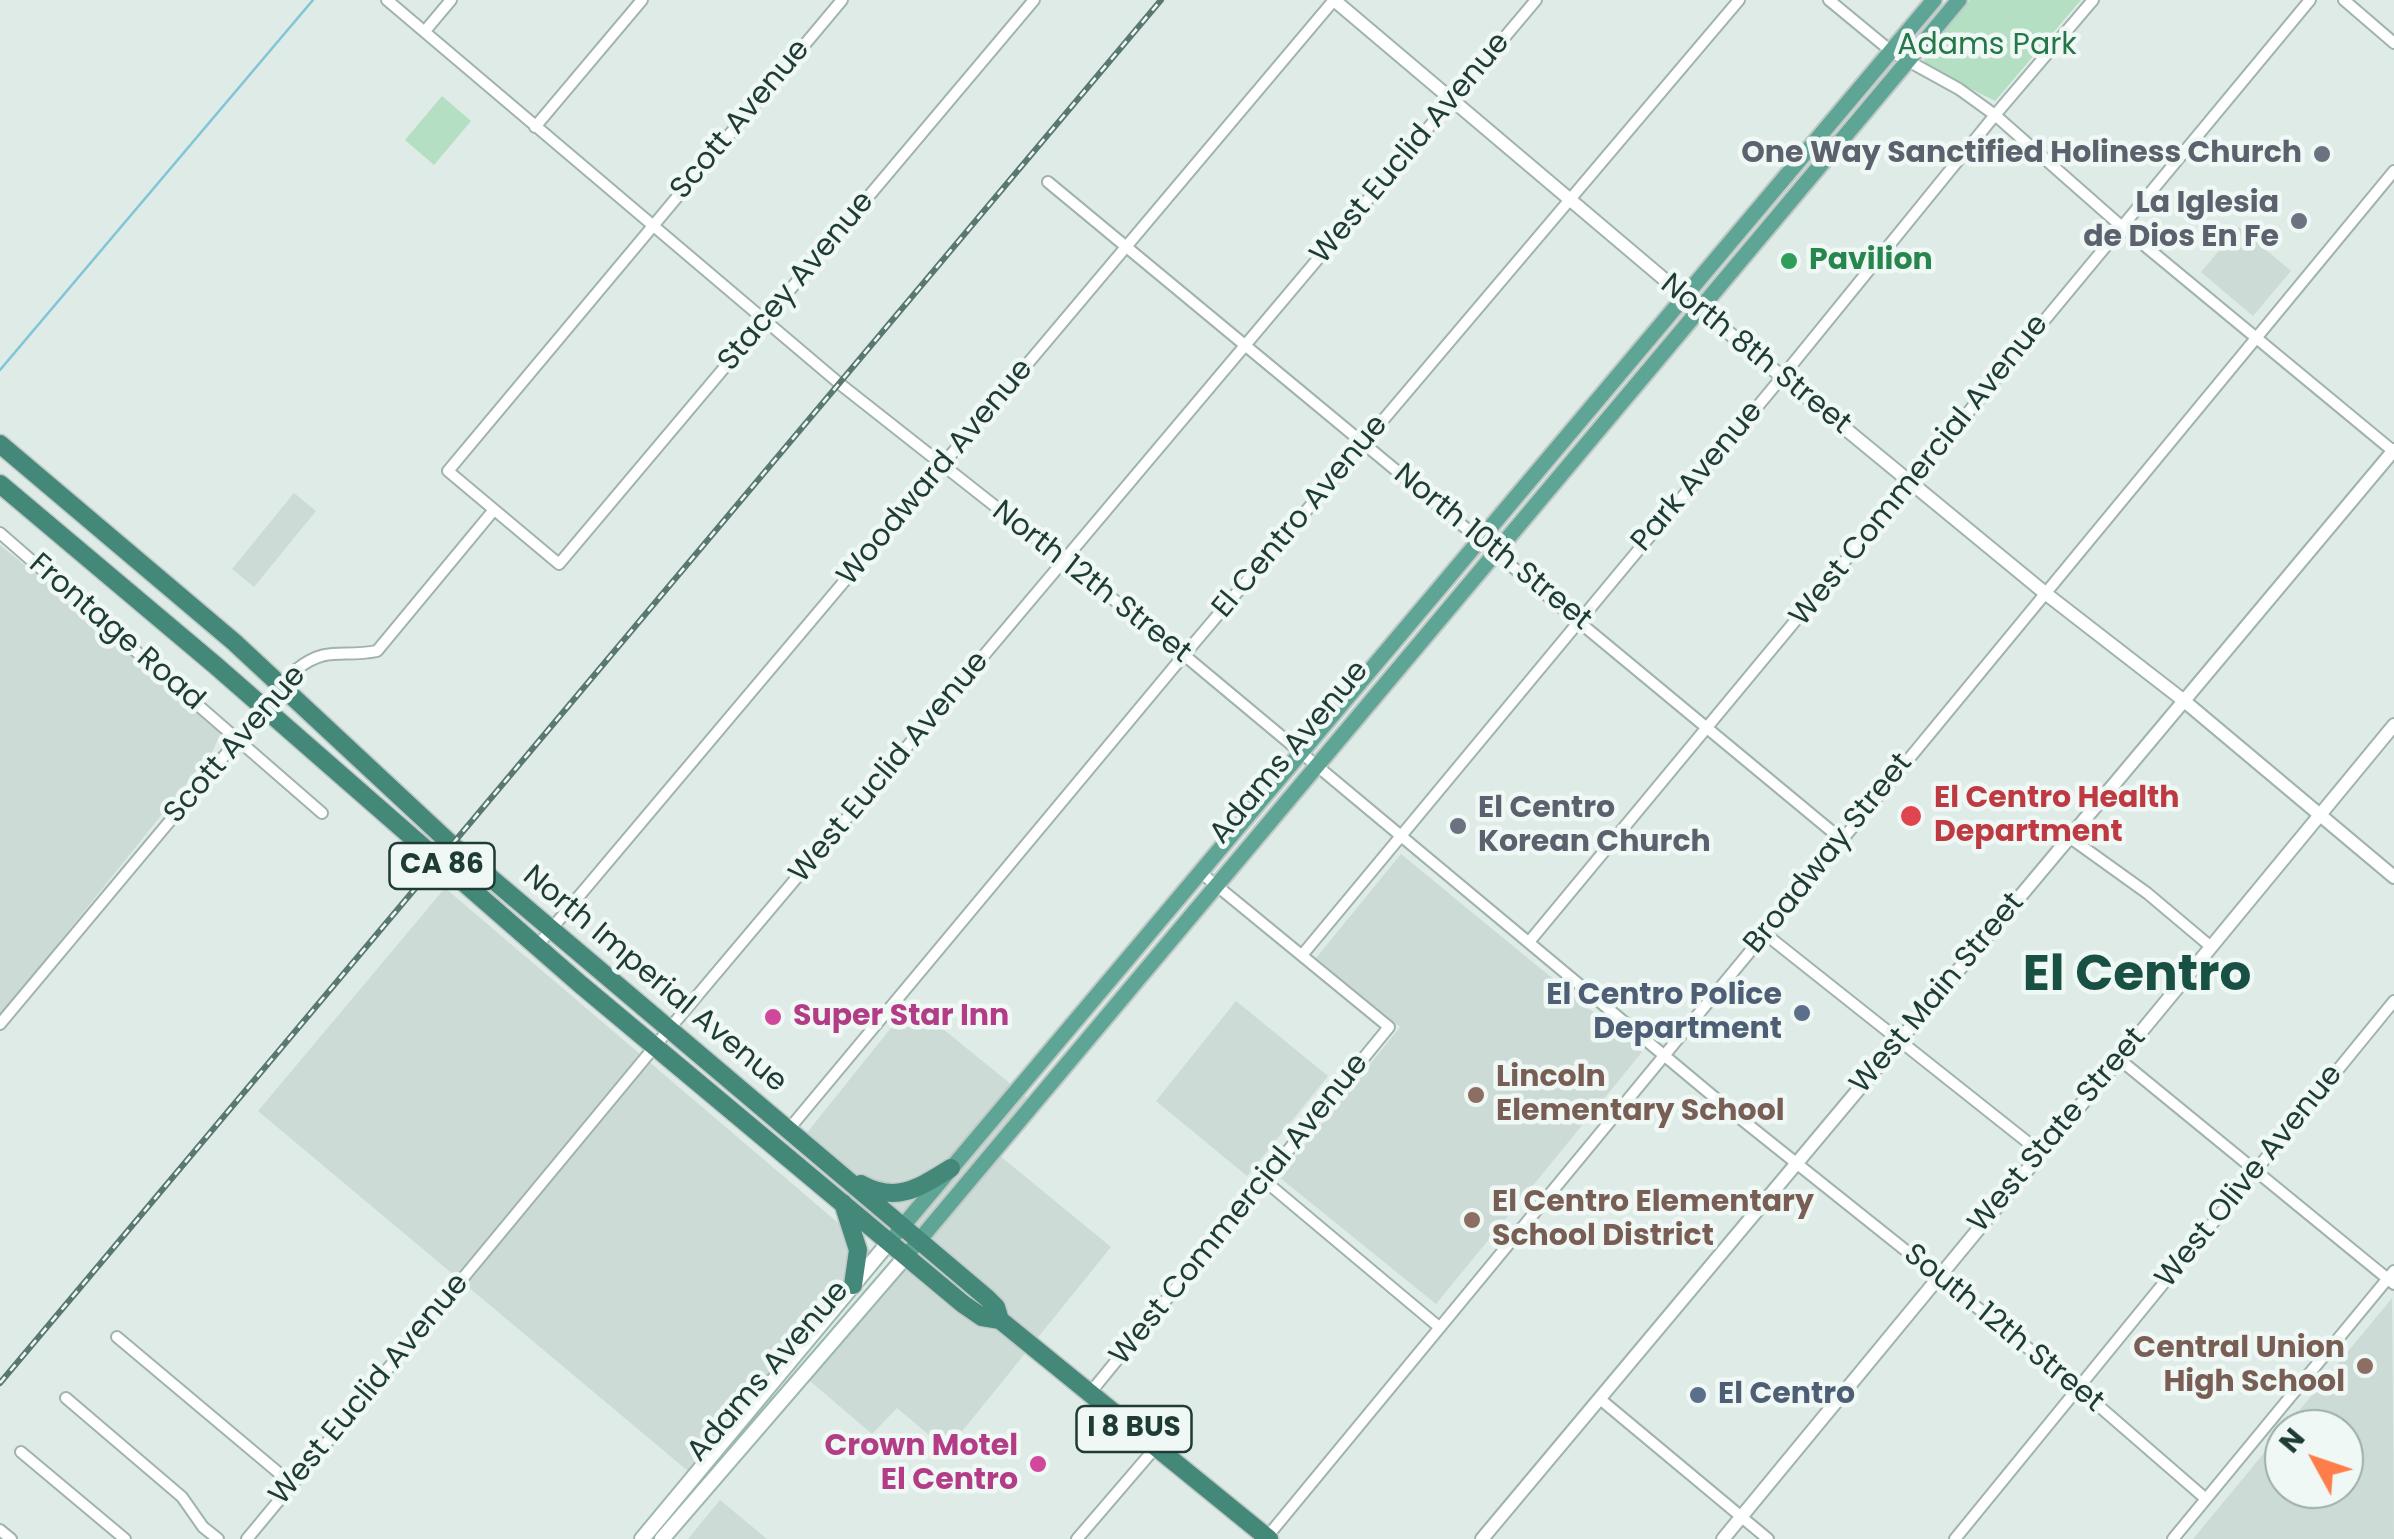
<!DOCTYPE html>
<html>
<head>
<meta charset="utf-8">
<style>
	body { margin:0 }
	#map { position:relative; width:2394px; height:1539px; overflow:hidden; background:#deebe6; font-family:Poppins,sans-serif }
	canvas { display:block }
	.north { position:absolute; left:2264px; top:1409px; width:100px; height:100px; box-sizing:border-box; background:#eff8f4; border:2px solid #9bada8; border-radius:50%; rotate:310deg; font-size:28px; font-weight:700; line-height:40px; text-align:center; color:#1e3c35 }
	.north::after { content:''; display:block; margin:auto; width:35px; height:45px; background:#fe7d4a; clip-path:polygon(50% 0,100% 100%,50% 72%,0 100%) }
</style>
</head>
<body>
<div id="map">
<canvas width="2394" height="1539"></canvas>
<div class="north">N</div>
</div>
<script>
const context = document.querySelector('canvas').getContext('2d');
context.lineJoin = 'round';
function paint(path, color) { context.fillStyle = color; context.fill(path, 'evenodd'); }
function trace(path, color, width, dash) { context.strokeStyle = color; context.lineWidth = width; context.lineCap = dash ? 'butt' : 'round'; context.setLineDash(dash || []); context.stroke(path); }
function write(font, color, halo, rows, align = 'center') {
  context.font = font + ' Poppins,sans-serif'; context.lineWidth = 9; context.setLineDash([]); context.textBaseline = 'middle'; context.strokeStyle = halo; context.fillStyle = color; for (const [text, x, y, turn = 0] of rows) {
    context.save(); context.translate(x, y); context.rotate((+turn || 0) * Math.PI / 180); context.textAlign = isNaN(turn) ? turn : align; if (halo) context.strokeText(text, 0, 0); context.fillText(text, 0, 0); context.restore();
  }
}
paint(new Path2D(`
	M 2239,227 L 2291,271 L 2253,316 L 2201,272 Z
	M 294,493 L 316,511 L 254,587 L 232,569 Z
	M 0,545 L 216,721 L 221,733 L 212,752 L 0,1016 Z
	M 1401,854 L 1642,1052 L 1436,1304 L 1279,1177 L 1400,1027 L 1316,958 Z
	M 445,888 L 877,1256 L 694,1476 L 258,1111 Z
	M 1236,1001 L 1328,1076 L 1247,1176 L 1156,1101 Z
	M 911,1003 L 1034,1103 L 994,1151 L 1111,1247 L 947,1450 L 897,1408 L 872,1434 L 803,1375 L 919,1240 L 802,1139 Z
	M 2392,1298 L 2394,1539 L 2193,1539 L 2388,1303 ZM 2284,1429 L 2344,1429 L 2344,1489 L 2284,1489 Z
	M 720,1500 L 767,1539 L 688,1539 Z`), '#ccdbd5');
paint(new Path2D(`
	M 1970,0 L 2081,0 L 1995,101 L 1923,64 L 1925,54 Z
	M 442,96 L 471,121 L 434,165 L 405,140 Z`), '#b5dfc2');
trace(new Path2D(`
	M 0,370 L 313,0`), '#81c5d6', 2.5);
const minor = new Path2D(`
	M 387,0 L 840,384 L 1184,655 L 1726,1107 L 2078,1388 L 2206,1499
	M 842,0 L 448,471 L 559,564 L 1034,0
	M 1829,0 L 1892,52 L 1959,89 L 1995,115 L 2121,226 L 2393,451
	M 2344,0 L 2394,43
	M 425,31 L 451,0
	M 535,127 L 642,0
	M 1048,182 L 1841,839
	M 0,533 L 322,813
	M 2069,837 L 2147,893 L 2210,946
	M 1764,933 L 2040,1152
	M 1529,942 L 2310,0
	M 537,946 L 1334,0
	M 1303,954 L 1782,377 L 1995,115 L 2093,0
	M 0,1024 L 297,669 C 328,645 342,658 377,651 L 493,511
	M 2119,1059 L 2394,1284
	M 789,1129 L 1184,655 L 1739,0
	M 1265,1181 L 1439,1327
	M 117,1337 L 292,1484
	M 1090,1393 L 1389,1027 L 1200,872
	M 66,1398 L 182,1497 L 203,1527 L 218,1539
	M 1600,1399 L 1768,1539
	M 21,1452 L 125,1539
	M 0,1530 L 11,1539
	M 1267,1537 L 2394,171
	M 247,1539 L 670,1028 L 1536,0
	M 1077,1539 L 1156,1447
	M 1955,1539 L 2394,1001
	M 2173,1539 L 2394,1271`);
const tertiary = new Path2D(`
	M 1334,0 L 1684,296 L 2045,593 L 2183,700 L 2394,877
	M 1482,1539 L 2394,450
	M 1723,1539 L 2394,725`);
const secondary = new Path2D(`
	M 642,1539 L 889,1242
	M 662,1539 L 906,1256`);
const primary = new Path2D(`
	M 897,1233 L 1934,0
	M 906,1256 L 1959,0`);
const trunk = new Path2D(`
	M 0,444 L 234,642 L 453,846 L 987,1298 L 996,1307 L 1000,1320
	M 0,484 L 215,665 L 580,984 L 963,1304 L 982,1317 L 1000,1320 L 1269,1539
	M 861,1184 C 897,1204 920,1187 951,1168
	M 843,1203 L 858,1250 L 853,1285`);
trace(minor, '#a1b3ad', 14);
trace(tertiary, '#a1b3ad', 16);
trace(secondary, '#9cb8af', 18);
trace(primary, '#c0c8c6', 19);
trace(trunk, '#c0c8c6', 21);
trace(minor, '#fff', 10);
trace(tertiary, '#fff', 12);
trace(secondary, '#fff', 14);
trace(primary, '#5fa595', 15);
trace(trunk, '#44887a', 18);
const rail = new Path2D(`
	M 0,1383 L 1161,0`);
trace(rail, '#587871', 6);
trace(rail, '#eff8f4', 2.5, [8]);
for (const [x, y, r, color] of [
	[2322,154,10,"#6b7280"],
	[2299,221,10,"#6b7280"],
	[1789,261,10,"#2e9e5b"],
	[1911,816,12,"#e0444e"],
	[1458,826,10,"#6b7280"],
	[1802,1013,10,"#5c6f8a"],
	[773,1017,10,"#d1479c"],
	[1476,1095,10,"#8d6e63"],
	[1472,1220,10,"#8d6e63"],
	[2365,1366,10,"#8d6e63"],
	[1698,1395,10,"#5c6f8a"],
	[1038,1464,10,"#d1479c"]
]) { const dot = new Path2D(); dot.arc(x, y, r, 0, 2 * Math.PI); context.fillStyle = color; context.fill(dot); trace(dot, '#eff8f4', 4); }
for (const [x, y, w] of [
	[442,866,105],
	[1134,1429,115]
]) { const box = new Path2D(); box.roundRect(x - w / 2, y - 23, w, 46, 8); context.fillStyle = '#eff8f4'; context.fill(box); trace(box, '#1e3c35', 2.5); }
write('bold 28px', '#1e3c35', null, [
	["CA 86",442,866],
	["I 8 BUS",1134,1429]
]);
write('30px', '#257648', '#eff8f4', [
	["Adams Park",1987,46]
]);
write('30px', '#1e3c35', '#eff8f4', [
	["Scott Avenue",741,120,-50],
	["West Euclid Avenue",1411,149,-50],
	["Stacey Avenue",797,282,-50],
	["North 8th Street",1755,355,39],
	["West Commercial Avenue",1920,471,-51],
	["Woodward Avenue",936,473,-50],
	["Park Avenue",1698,477,-50],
	["El Centro Avenue",1301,517,-50],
	["North 10th Street",1492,548,39],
	["North 12th Street",1091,583,38],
	["Frontage Road",116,633,41],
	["Scott Avenue",236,745,-49],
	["Adams Avenue",1290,753,-50],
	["West Euclid Avenue",890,768,-50],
	["Broadway Street",1829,854,-51],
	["North Imperial Avenue",654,980,40],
	["West Main Street",1938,994,-50],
	["West State Street",2058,1131,-50],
	["West Olive Avenue",2250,1177,-51],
	["West Commercial Avenue",1240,1210,-51],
	["South 12th Street",2003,1329,39],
	["Adams Avenue",769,1372,-49],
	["West Euclid Avenue",370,1390,-50]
]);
write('bold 30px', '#5b616d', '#eff8f4', [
	["One Way Sanctified Holiness Church",2302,154],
	["La Iglesia",2279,204],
	["de Dios En Fe",2279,238],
	["El Centro",1478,809,"left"],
	["Korean Church",1478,843,"left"]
], 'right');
write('bold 30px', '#27864d', '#eff8f4', [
	["Pavilion",1809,261]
], 'left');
write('bold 30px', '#be3a42', '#eff8f4', [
	["El Centro Health",1934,799],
	["Department",1934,833]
], 'left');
write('bold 30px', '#4e5e75', '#eff8f4', [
	["El Centro Police",1782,996],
	["Department",1782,1030],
	["El Centro",1718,1395,"left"]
], 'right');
write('bold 30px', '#b23c85', '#eff8f4', [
	["Super Star Inn",793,1017],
	["Crown Motel",1018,1447,"right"],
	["El Centro",1018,1481,"right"]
], 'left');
write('bold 30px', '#785e54', '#eff8f4', [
	["Lincoln",1496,1078],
	["Elementary School",1496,1112],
	["El Centro Elementary",1492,1203],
	["School District",1492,1237],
	["Central Union",2345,1349,"right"],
	["High School",2345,1383,"right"]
], 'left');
write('bold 50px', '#195044', '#eff8f4', [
	["El Centro",2137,977]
]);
</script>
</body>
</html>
